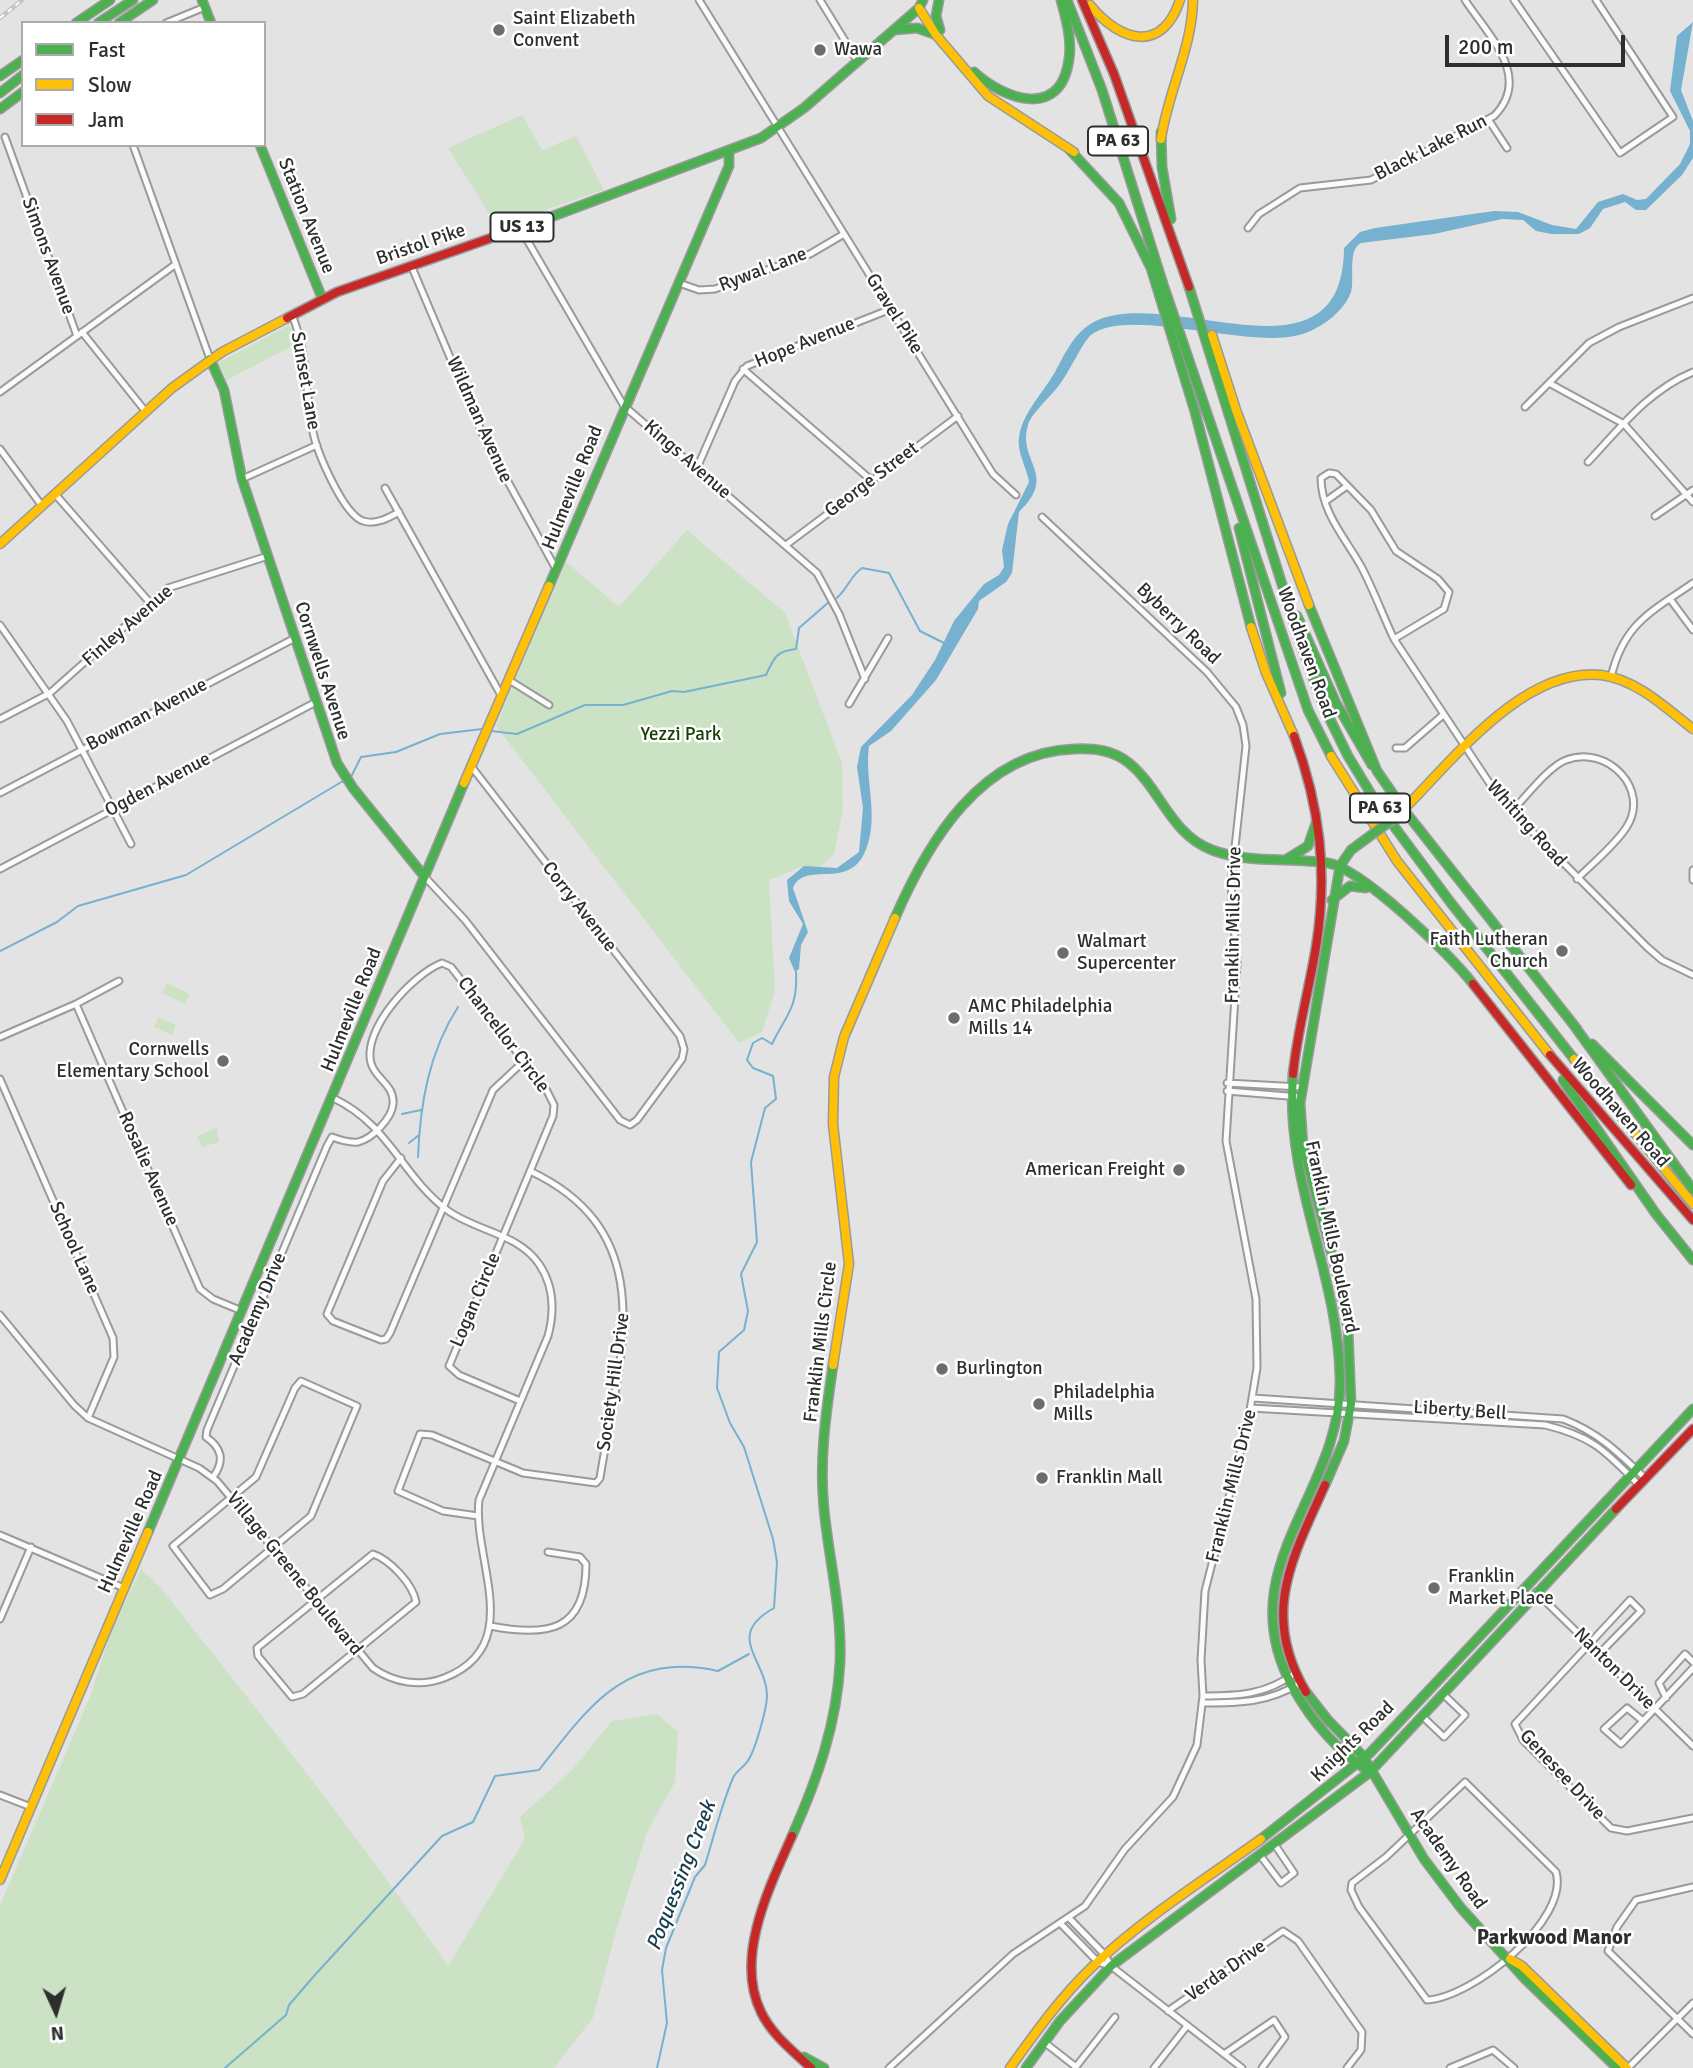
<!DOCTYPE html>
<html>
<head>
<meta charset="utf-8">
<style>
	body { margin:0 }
	#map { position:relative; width:1693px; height:2068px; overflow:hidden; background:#e3e3e4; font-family:Signika,sans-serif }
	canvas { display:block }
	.legend { position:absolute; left:21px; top:21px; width:245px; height:126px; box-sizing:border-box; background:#fff; border:2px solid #ababab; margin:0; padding:9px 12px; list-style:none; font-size:21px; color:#2d2e2e }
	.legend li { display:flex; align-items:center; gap:14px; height:35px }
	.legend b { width:35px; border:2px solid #ababab }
	.north { position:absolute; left:21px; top:1977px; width:70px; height:70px; -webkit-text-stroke:5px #fff; paint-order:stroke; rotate:176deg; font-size:19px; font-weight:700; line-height:28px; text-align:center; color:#2d2e2e }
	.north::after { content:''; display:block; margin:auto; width:24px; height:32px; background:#2d2e2e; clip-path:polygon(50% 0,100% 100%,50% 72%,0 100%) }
	.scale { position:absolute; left:1445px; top:35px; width:180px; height:32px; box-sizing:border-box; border:4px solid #2d2e2e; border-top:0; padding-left:9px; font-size:21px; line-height:24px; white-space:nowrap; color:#2d2e2e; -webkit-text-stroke:5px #fff; paint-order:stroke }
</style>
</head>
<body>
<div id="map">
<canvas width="1693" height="2068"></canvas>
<ul class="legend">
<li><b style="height:9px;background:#4caf50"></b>Fast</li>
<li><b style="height:9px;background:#ffc107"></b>Slow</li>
<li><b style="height:9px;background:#c62828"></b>Jam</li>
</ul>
<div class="north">N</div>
<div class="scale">200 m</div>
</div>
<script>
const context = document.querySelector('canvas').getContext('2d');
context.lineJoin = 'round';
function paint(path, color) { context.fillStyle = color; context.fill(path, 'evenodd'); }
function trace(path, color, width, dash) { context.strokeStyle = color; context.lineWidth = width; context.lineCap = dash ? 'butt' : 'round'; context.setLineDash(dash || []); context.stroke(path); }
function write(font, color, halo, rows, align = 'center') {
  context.font = font + ' Signika,sans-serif'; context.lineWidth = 5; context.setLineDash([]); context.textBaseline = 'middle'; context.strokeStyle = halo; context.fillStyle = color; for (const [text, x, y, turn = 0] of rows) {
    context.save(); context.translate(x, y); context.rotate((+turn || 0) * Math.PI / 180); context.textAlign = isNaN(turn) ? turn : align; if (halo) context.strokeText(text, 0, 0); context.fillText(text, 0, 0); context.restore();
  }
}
paint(new Path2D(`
	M 522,115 L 542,150 L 576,136 L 604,190 L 497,226 L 448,148 Z
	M 289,325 L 298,343 L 227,380 L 218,363 Z
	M 687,530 L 785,613 L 842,763 L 843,810 L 834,854 L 819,868 L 804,866 L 769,880 L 775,991 L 762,1032 L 739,1043 L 496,726 L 565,561 L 619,607 Z
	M 167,983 L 190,994 L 185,1004 L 162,993 Z
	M 158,1017 L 176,1025 L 172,1035 L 154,1027 Z
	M 217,1128 L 219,1142 L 202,1147 L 197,1136 Z
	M 141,1569 L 160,1587 C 259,1712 358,1835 448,1966 L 525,1839 L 520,1817 L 572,1770 L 612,1721 L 657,1714 L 678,1732 L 675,1782 L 647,1832 L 616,1931 L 593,2018 L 554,2068 L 0,2068 L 0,1905 L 90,1697 L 111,1631 Z`), '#cce2c5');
paint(new Path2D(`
	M 1693,22 L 1681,90 L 1693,121 L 1693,158 L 1682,175 L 1646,210 L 1636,210 L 1625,202 L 1603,209 L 1590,228 L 1579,234 L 1552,234 L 1536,231 L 1523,220 L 1502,219 L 1434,234 L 1361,243 C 1347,250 1355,279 1351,292 C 1344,312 1319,330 1299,335 C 1247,349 1127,306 1091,335 C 1084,340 1068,374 1060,384 C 1053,394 1030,415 1028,425 C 1017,462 1059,474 1019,512 L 1012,573 L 1006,582 L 979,601 L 978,609 L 936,680 L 891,731 L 869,746 C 864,782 881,819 864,854 C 846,890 805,860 793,888 L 808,932 L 801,945 L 799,969 L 795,972 L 789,958 L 803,924 L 789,901 L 787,880 L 804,866 L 837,868 L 859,852 L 863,808 L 857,767 L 861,747 L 912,695 L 935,660 L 954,621 L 984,584 L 999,575 L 1004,567 L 1002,550 L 1008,524 L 1029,482 C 1027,470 1021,460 1019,447 C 1016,419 1042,395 1055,372 C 1066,352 1075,330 1098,320 C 1175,288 1343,390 1344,248 L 1360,232 L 1375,228 L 1494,211 L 1518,212 L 1552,225 L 1576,229 L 1598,202 L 1623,194 L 1637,200 L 1646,199 L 1680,164 L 1690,144 L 1690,131 L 1670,91 L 1677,36 Z`), '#76b1cf');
trace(new Path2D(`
	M 834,600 C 846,593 849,577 862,568 L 889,573 L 920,631 L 946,644
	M 491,731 L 517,734 L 585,705 L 623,705 L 672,691 L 684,692 L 766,675 C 774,657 777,651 796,649 L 799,628 L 829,602
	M 351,777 L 361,757 L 396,752 L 440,734 L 482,729
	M 0,951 L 57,922 L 78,906 L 186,875 L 343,781
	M 402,1114 L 421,1110
	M 409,1143 L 419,1135
	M 418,1157 C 420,1104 429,1052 458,1007
	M 225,2068 L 286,2015 L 289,2005 L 314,1976 L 442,1836 L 473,1822 L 495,1776 L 539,1770 C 589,1706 626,1651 718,1671 L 749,1654
	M 657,2068 L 667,2023 L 662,1970 L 666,1948 L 695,1877 L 705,1865 C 714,1836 721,1806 733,1778 C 736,1771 743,1768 747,1762 C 755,1752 767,1708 767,1695 C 766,1659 724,1636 774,1608 L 777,1562 L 773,1539 L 744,1447 L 730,1423 L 717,1388 L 719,1352 L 744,1330 L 748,1311 L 741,1274 L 757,1242 L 751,1162 L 765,1108 L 776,1099 L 773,1076 L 753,1068 L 747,1060 L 753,1043 L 762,1038 L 772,1044 C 786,1015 798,1008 796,972`), '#76b1cf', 2);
const street = new Path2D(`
	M 699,0 L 975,445 L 993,474 L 1016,495
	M 820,0 L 858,62
	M 1514,0 L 1620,153 L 1673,117 L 1596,0
	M 166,23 L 205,7
	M 1488,119 L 1507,148
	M 5,137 L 77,336
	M 133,145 L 210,359
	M 520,228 L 624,406 L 817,573 L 839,614 L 865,679
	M 1248,228 L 1259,214 L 1300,188 L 1371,180 L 1494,116 C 1533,77 1488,35 1465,0
	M 411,265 L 485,440 L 556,569
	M 679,283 L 699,290 L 715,289 L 810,254 L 844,234
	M 292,315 C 308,353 305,393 313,432 C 317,452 343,514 363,521 C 376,525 388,518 399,512
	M 82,332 L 146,412
	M 743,369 L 871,480
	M 1549,383 L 1624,424 L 1693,502
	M 0,392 L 176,264
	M 1525,407 L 1589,343 L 1619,327 L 1693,298
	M 0,449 L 42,506
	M 1588,462 C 1620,428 1649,390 1693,372
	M 697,468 L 735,381 L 747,366 L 891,309
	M 1329,473 L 1336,474 L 1371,510 L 1396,551 L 1438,579 L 1449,592 L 1444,609 L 1394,639 C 1383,616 1374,591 1362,568 C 1347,540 1321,513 1321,478 Z
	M 242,479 L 317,445
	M 385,488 L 502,697
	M 55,494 L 151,604
	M 1326,501 L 1347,486
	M 1655,516 L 1693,490
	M 786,545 L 958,416
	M 1670,599 L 1693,630
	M 0,625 L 67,721 L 131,844
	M 1394,639 L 1500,799 L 1647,947 L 1662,960 L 1693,975
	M 1611,677 C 1624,623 1651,612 1693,583
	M 509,680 L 549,705
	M 849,704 L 888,638
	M 0,719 L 50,693 L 168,588 L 268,556
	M 1396,748 L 1405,748 L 1443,715
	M 0,793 L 295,638
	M 1511,812 C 1524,799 1549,766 1566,760 C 1606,744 1652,789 1626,828 C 1614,846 1593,863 1577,879
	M 0,869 L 316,702
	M 1693,870 L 1693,880
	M 424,876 L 465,920 L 620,1120 L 630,1125 L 637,1120 L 682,1059 L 684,1049 L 680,1036 L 471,766
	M 76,1004 L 200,1289 L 213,1299 L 242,1311
	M 0,1037 L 76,1004 L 119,981
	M 0,1079 L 113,1338 L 114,1357 L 88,1418
	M 1227,1083 L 1300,1087
	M 1227,1091 L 1300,1097
	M 401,1158 L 383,1181 L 327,1314 L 333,1321 L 381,1340 L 386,1339 L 390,1333 L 493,1090 L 524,1061
	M 0,1315 L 74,1405 L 88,1418 L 199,1468 L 217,1481 L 373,1668 C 394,1683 421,1687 444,1678 C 527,1646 472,1560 479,1500 L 548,1336 C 555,1310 554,1286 539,1264 C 518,1233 475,1231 447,1210 C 401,1175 390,1125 333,1098
	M 301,1381 L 357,1406 L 311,1516 L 223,1589 L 210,1595 L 173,1546 L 256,1477 L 295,1388 Z
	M 1253,1398 L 1563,1419 C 1598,1432 1619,1453 1645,1478
	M 1251,1408 L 1545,1425 C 1594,1437 1605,1451 1639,1485
	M 213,1477 C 225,1461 222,1448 206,1437 L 207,1430 L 327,1146 L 332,1137 C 340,1140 349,1143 358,1142 C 372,1139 392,1118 393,1104 C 395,1085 375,1079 371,1063 C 362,1029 413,974 442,963 L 451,967 L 547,1091 L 554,1105 L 553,1116 L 449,1366 L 459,1375 L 520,1401
	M 478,1516 L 443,1511 L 398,1491 L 420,1434 L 432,1435 L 523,1473 L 596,1483 L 600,1478 C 618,1361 666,1235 530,1171
	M 0,1535 L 124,1588
	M 373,1554 C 390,1560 413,1584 416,1602 L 303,1694 L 292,1697 L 258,1656 L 257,1648 Z
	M 1536,1592 L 1693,1746
	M 0,1619 L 31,1547
	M 490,1626 C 547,1637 586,1632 586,1564 L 580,1557 L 548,1552
	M 1599,1654 L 1641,1611 L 1630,1600 L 1515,1724 L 1523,1740 L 1611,1828 L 1627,1831 L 1693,1818
	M 1203,1696 C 1238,1696 1266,1695 1295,1673
	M 1666,1698 L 1659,1683 L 1685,1654 L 1693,1662
	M 1202,1703 C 1238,1703 1269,1703 1300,1683
	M 1422,1716 L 1444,1737 L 1465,1715 L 1443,1694
	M 1643,1721 L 1627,1708 L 1604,1729 L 1621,1744 C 1645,1719 1669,1694 1693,1668
	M 1465,1782 L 1556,1872 C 1570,1920 1472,1998 1427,2000 L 1359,1907 L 1351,1890 L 1352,1883 L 1386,1857 Z
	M 0,1795 L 31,1807
	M 1260,1855 L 1281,1883 L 1294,1873 L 1275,1845
	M 1693,1887 L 1636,1900 L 1617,1927 L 1608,1951 L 1693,2034
	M 1070,1919 L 1105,1955 L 1111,1966
	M 1061,1924 L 1098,1962 L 1111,1966 L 1242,2068
	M 1168,2011 L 1283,1931 L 1298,1941 L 1362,2032 L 1361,2050 L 1347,2068
	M 1044,2042 L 1076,2067
	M 1224,2054 L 1274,2020 L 1285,2037 L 1262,2068
	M 889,2068 L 1013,1954 L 1085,1906 L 1125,1849 L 1173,1797 L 1197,1745 L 1203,1696 L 1201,1660 L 1205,1591 L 1248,1422 L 1257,1368 L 1256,1299 L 1226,1141 L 1237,964 L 1231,884 L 1246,746 L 1243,725 L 1236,707 L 1207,672 L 1042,517
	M 1075,2068 L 1115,2017
	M 1154,2068 L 1187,2026
	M 1450,2068 L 1493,2050 L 1514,2068
	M 1628,2068 L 1693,2003`);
const fast = new Path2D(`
	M 202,0 L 211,23
	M 939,0 L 936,16 L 940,30
	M 1067,0 L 1102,90 L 1163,284 L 1308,710 L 1331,756
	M 76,23 L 110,0
	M 98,23 L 133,0
	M 119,23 L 153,0
	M 894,30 L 917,28 L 934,34
	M 974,72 C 1005,100 1061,120 1069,59 C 1072,39 1066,19 1061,0
	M 0,76 L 23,60
	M 0,93 L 23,75
	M 0,109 L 23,92
	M 1161,132 L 1162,167 L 1171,219
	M 260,145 L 322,298
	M 1069,149 L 1119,203 L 1151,268 L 1195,412 L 1251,627
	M 548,218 L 761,138 L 804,108 L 919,8 L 923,0
	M 1189,287 L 1300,642 L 1324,707 L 1348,756 L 1376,802 L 1451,903 L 1574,1059
	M 210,359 L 224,390 L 242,479 L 337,763 L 353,788 L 424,876
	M 1239,528 L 1281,693
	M 549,586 L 729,166 L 729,152
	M 1309,605 L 1377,771
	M 1297,616 L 1336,703 L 1372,765
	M 1377,771 L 1404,810 L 1577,1029
	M 1287,859 L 1308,846 L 1316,823
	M 1332,900 L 1350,886 L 1366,888
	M 895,918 C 928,842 981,752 1074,749 C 1094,748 1113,750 1129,763 C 1161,789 1170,834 1212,850 C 1249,864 1290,857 1328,863 C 1362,869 1451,955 1473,984
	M 1573,1024 L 1693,1190
	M 1592,1044 L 1693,1145
	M 1293,1074 C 1285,1183 1338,1272 1340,1378 C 1343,1494 1228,1566 1292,1686 C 1311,1720 1337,1751 1370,1772
	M 1563,1080 L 1656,1214
	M 1656,1214 L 1693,1260
	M 1325,1485 L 1344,1441 L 1351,1404 L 1348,1329 L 1337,1274 L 1303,1146 L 1300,1103 L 1340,866 L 1351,850 L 1370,836
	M 148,1532 L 464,783
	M 1306,1692 L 1327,1719 L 1363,1756 L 1424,1859 L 1461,1908 L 1525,1979 L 1617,2068
	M 792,1836 C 817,1780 837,1724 840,1662 C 842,1610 829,1560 824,1509 C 819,1460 826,1413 833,1365
	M 1261,1839 L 1370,1753 L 1693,1409
	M 804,2057 L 824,2068
	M 1026,2068 L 1060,2021 L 1111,1966 L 1370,1772 L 1616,1509`);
const slow = new Path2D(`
	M 1090,5 C 1120,42 1162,54 1180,0
	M 919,8 L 936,35 L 988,96 L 1074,152
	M 1161,139 C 1168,91 1192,49 1193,0
	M 1212,335 L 1236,410 L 1309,605
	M 0,544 L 172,388 L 222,352 L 287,318
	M 1251,627 L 1266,673 L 1294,736
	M 1331,756 L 1397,861 L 1550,1055
	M 464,783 L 549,586
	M 1395,818 C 1448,767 1520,667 1601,675 C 1636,679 1666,708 1693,729
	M 1574,1059 L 1693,1204
	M 833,1365 L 849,1264 L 833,1124 L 834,1077 L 844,1037 L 895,918
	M 0,1880 L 148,1532
	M 1510,1959 L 1522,1966 L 1627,2068
	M 1010,2068 C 1035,2033 1060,1998 1091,1968 C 1142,1919 1204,1880 1261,1839`);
const jam = new Path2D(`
	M 1082,0 L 1114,74 L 1189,287
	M 287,318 L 337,292 L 548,218
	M 1473,984 L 1631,1185
	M 1550,1055 L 1693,1220
	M 1293,1074 C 1297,1032 1309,990 1316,947 C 1328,873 1320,806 1294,736
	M 1616,1509 L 1693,1429
	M 1306,1692 C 1260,1614 1292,1559 1325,1485
	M 792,1836 C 770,1886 734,1957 761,2012 C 772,2035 793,2051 811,2068`);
trace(street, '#9a9a9a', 9);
trace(fast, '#9a9a9a', 11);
trace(slow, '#9a9a9a', 11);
trace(jam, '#9a9a9a', 11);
trace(street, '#fbfbfb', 5);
trace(fast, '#4caf50', 8);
trace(slow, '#ffc107', 8);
trace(jam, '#c62828', 8);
const rail = new Path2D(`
	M 0,18 L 22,0`);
trace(rail, '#c4c4c5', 4.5);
trace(rail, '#fff', 2, [5]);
const fastBridge = new Path2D(`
	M 1370,836 L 1395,818`);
trace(fastBridge, '#9a9a9a', 11, []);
trace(fastBridge, '#4caf50', 8);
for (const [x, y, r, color] of [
	[499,30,7,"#6d6d6e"],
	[820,50,7,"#6d6d6e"],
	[1562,951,7,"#6d6d6e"],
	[1063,953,7,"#6d6d6e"],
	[954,1018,7,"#6d6d6e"],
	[223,1061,7,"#6d6d6e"],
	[1179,1170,7,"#6d6d6e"],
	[942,1369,7,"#6d6d6e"],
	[1039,1404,7,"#6d6d6e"],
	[1042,1478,7,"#6d6d6e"],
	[1434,1588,7,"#6d6d6e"]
]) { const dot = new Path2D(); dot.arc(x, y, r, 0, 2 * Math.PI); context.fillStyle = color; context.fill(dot); trace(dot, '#fff', 2.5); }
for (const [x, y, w] of [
	[1118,141,60],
	[522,227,63],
	[1380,808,60]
]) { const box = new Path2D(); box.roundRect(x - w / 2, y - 14.5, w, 29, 5); context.fillStyle = '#fff'; context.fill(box); trace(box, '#2d2e2e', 2); }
write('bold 18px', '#2d2e2e', null, [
	["PA 63",1118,141],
	["US 13",522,227],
	["PA 63",1380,808]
]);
write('19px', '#2d2e2e', '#fff', [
	["Saint Elizabeth",513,19],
	["Convent",513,41],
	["Wawa",834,50],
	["Faith Lutheran",1548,940,"right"],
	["Church",1548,962,"right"],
	["Walmart",1077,942],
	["Supercenter",1077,964],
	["AMC Philadelphia",968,1007],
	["Mills 14",968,1029],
	["Cornwells",209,1050,"right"],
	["Elementary School",209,1072,"right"],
	["American Freight",1165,1170,"right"],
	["Burlington",956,1369],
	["Philadelphia",1053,1393],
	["Mills",1053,1415],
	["Franklin Mall",1056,1478],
	["Franklin",1448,1577],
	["Market Place",1448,1599]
], 'left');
write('19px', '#2d2e2e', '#fff', [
	["Black Lake Run",1431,148,-27],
	["Station Avenue",306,216,68],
	["Bristol Pike",421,245,-19],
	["Simons Avenue",48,256,70],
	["Rywal Lane",763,270,-21],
	["Gravel Pike",894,314,58],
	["Hope Avenue",805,343,-22],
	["Sunset Lane",305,381,80],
	["Wildman Avenue",479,420,66],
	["Kings Avenue",687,460,41],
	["George Street",872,480,-37],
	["Hulmeville Road",573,488,-68],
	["Byberry Road",1178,624,44],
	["Finley Avenue",128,626,-41],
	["Woodhaven Road",1306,653,70],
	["Cornwells Avenue",322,671,72],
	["Bowman Avenue",147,715,-28],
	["Ogden Avenue",158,785,-28],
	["Whiting Road",1526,824,48],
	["Corry Avenue",579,907,52],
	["Franklin Mills Drive",1234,925,-89],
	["Hulmeville Road",352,1010,-68],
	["Chancellor Circle",503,1035,53],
	["Woodhaven Road",1620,1113,49],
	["Rosalie Avenue",148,1169,66],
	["Franklin Mills Boulevard",1331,1237,78],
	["School Lane",74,1248,66],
	["Logan Circle",476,1300,-67],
	["Academy Drive",258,1309,-67],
	["Franklin Mills Circle",821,1342,-83],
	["Society Hill Drive",614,1382,-82],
	["Liberty Bell",1460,1411,4],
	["Franklin Mills Drive",1232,1486,-76],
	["Hulmeville Road",131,1532,-66],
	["Village Greene Boulevard",294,1574,51],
	["Nanton Drive",1614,1669,45],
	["Knights Road",1353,1742,-44],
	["Genesee Drive",1562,1775,47],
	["Academy Road",1448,1859,55],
	["Verda Drive",1226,1971,-35]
]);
write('19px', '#154200', '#fff', [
	["Yezzi Park",681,735]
]);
write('italic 21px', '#193e50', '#fff', [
	["Poquessing Creek",682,1876,-69]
]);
write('bold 21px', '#2d2e2e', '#fff', [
	["Parkwood Manor",1554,1938]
]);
</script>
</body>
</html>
